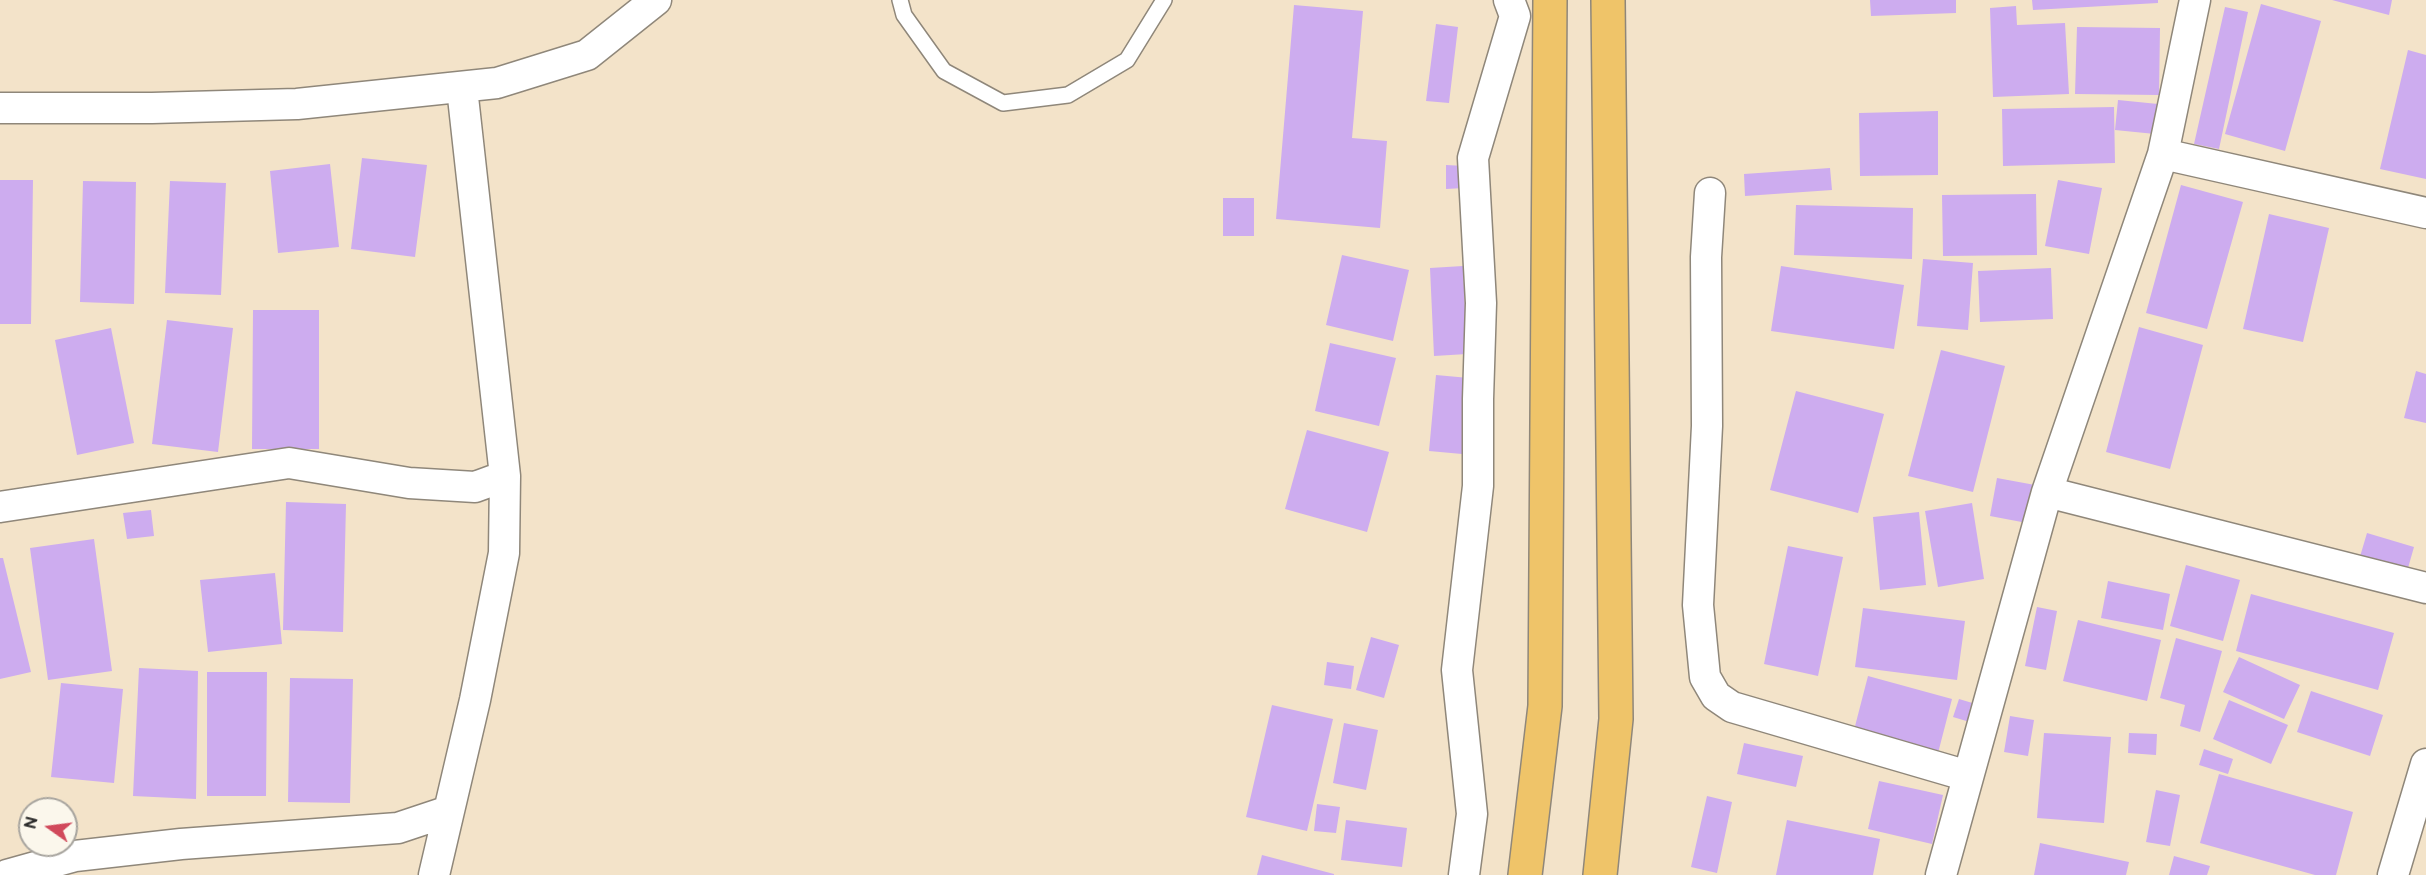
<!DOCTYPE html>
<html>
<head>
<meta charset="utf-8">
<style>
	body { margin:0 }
	#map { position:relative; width:2426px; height:875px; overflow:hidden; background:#f3e3c9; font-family:"Balsamiq Sans",sans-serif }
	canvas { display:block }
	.north { position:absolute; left:18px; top:797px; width:60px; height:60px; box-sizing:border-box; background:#fbf7ec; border:2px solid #a8a59f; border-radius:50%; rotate:284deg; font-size:16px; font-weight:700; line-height:24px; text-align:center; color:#2b2b2b }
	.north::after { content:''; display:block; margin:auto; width:21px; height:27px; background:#d1495b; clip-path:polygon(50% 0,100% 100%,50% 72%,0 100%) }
</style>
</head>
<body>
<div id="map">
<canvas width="2426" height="875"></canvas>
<div class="north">N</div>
</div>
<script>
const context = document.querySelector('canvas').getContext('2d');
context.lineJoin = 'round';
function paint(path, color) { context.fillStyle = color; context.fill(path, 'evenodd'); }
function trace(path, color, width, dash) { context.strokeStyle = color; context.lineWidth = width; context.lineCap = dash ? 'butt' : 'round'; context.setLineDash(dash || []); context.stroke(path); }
paint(new Path2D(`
	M 1870,0 L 1956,0 L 1956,13 L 1871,16 Z
	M 2032,0 L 2158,0 L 2158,3 L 2033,10 Z
	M 2332,0 L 2392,0 L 2389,15 Z
	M 2261,4 L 2321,21 L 2285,151 L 2225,134 Z
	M 1294,5 L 1363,11 L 1352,138 L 1387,141 L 1380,228 L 1276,219 Z
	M 2016,6 L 2017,25 L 2065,23 L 2069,94 L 1993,97 L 1990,8 Z
	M 2225,7 L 2248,12 L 2219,149 L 2194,144 Z
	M 1436,24 L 1458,27 L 1449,103 L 1426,101 Z
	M 2077,27 L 2160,28 L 2159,95 L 2075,94 Z
	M 2408,50 L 2426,55 L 2426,179 L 2380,169 Z
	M 2118,100 L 2158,104 L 2155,134 L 2115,130 Z
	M 2114,107 L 2115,163 L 2003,166 L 2002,109 Z
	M 1938,111 L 1938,175 L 1860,176 L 1859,113 Z
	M 362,158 L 427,165 L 415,257 L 351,249 Z
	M 330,164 L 339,247 L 278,253 L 270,171 Z
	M 1446,165 L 1465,166 L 1464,188 L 1446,189 Z
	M 1830,168 L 1832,190 L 1745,196 L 1744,174 Z
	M 0,180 L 33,180 L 31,324 L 0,324 Z
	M 2058,180 L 2102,188 L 2089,254 L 2045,246 Z
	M 83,181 L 136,182 L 134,304 L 80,302 Z
	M 170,181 L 226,183 L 221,295 L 165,293 Z
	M 2181,185 L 2243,202 L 2207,329 L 2146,313 Z
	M 2036,194 L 2037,255 L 1943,256 L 1942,195 Z
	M 1223,198 L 1254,198 L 1254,236 L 1223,236 Z
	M 1796,205 L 1913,208 L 1912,259 L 1794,255 Z
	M 2269,214 L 2329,228 L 2303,342 L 2243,329 Z
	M 1342,255 L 1409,270 L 1393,341 L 1326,325 Z
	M 1923,259 L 1973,263 L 1968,330 L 1917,326 Z
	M 1463,266 L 1467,354 L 1434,356 L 1430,268 Z
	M 1781,266 L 1904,285 L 1894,349 L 1771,331 Z
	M 2051,268 L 2053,319 L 1980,322 L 1978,271 Z
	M 253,310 L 319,310 L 319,449 L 252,449 Z
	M 167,320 L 233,328 L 218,452 L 152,444 Z
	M 2139,327 L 2203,345 L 2170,469 L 2106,452 Z
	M 111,328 L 134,443 L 77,455 L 55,340 Z
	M 1330,343 L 1396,358 L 1379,426 L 1315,411 Z
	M 1941,350 L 2005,366 L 1973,492 L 1908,476 Z
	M 2416,371 L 2426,374 L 2426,423 L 2404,418 Z
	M 1436,375 L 1469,378 L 1462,454 L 1429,451 Z
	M 1796,391 L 1884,414 L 1858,513 L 1770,490 Z
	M 1307,430 L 1389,452 L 1367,532 L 1285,509 Z
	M 1997,478 L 2035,485 L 2027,523 L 1990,516 Z
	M 286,502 L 346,504 L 343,632 L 283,630 Z
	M 1972,503 L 1984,579 L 1938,587 L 1925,511 Z
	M 151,510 L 154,536 L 127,539 L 123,513 Z
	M 1919,512 L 1926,585 L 1880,590 L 1873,517 Z
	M 2367,533 L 2414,547 L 2406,575 L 2359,560 Z
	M 94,539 L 112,671 L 48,680 L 30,548 Z
	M 1788,546 L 1843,557 L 1818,676 L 1764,664 Z
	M 0,558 L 3,558 L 31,672 L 0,679 Z
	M 2186,565 L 2240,580 L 2223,641 L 2170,626 Z
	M 275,573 L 282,644 L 208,652 L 200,580 Z
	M 2108,581 L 2170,594 L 2163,630 L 2101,618 Z
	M 2251,594 L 2394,633 L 2378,690 L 2236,651 Z
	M 2037,607 L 2057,611 L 2046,670 L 2025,666 Z
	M 1863,608 L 1965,621 L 1957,680 L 1855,667 Z
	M 2078,620 L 2161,640 L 2147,701 L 2063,681 Z
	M 1371,637 L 1399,645 L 1384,698 L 1356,690 Z
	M 2176,638 L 2222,651 L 2200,732 L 2180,726 L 2185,705 L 2160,698 Z
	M 2239,657 L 2300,685 L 2284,719 L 2223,692 Z
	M 1327,662 L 1354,666 L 1351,689 L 1324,685 Z
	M 139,668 L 198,671 L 196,799 L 133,796 Z
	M 207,672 L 267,672 L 266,796 L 207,796 Z
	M 1868,676 L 1952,699 L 1937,757 L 1853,734 Z
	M 290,678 L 353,679 L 350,803 L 288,802 Z
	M 61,683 L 123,689 L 114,783 L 51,777 Z
	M 2311,691 L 2383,715 L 2370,756 L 2297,732 Z
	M 1959,699 L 1979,705 L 1973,723 L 1953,717 Z
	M 2229,700 L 2288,725 L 2271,764 L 2213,739 Z
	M 1272,705 L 1333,719 L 1307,831 L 1246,817 Z
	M 2010,716 L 2034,720 L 2028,756 L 2004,752 Z
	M 1344,723 L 1378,730 L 1366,790 L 1333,783 Z
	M 2044,733 L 2111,737 L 2104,823 L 2037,818 Z
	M 2129,733 L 2157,734 L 2156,755 L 2128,753 Z
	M 1744,743 L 1803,756 L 1796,787 L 1737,774 Z
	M 2204,749 L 2233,759 L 2228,774 L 2199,765 Z
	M 2219,774 L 2353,812 L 2336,875 L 2315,875 L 2200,843 Z
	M 1879,781 L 1943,795 L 1932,844 L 1868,829 Z
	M 2156,790 L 2180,795 L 2170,846 L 2146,842 Z
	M 1707,796 L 1732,802 L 1717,873 L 1691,867 Z
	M 1317,804 L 1340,807 L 1336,833 L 1314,831 Z
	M 1346,820 L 1407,828 L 1402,867 L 1341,860 Z
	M 1787,820 L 1880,839 L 1873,875 L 1776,875 Z
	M 2040,843 L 2129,862 L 2126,875 L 2034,875 Z
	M 1262,855 L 1334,874 L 1334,875 L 1257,875 Z
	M 2174,856 L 2210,866 L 2207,875 L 2169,875 Z`), '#cdacef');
const lane = new Path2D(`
	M 900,0 L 904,15 L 944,71 L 1003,103 L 1068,95 L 1127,60 L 1164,0`);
const street = new Path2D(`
	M 0,108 L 152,108 L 297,104 L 497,83 L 587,55 L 656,0
	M 2163,154 L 2426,213
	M 1710,193 L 1706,257 L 1707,426 L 1698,605 L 1705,677 L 1716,696 L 1732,707 L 1968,776
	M 2047,492 L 2426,588
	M 0,507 L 289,463 L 409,483 L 475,487 L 505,476
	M 7,875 L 75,856 L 181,844 L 398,828 L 449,811
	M 434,875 L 475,700 L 504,553 L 505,476 L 462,88
	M 1464,875 L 1472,814 L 1457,670 L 1478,486 L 1478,399 L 1481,303 L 1473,158 L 1515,16 L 1509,0
	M 1941,875 L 2047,492 L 2163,154 L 2195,0
	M 2393,875 L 2426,764`);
const highway = new Path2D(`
	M 1525,875 L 1545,706 L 1550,0
	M 1600,875 L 1616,719 L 1608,0`);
trace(lane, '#8f877a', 18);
trace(street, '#8f877a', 33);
trace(highway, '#8f877a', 36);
trace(lane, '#fff', 15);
trace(street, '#fff', 30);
trace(highway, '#efc469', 33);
</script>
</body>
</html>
